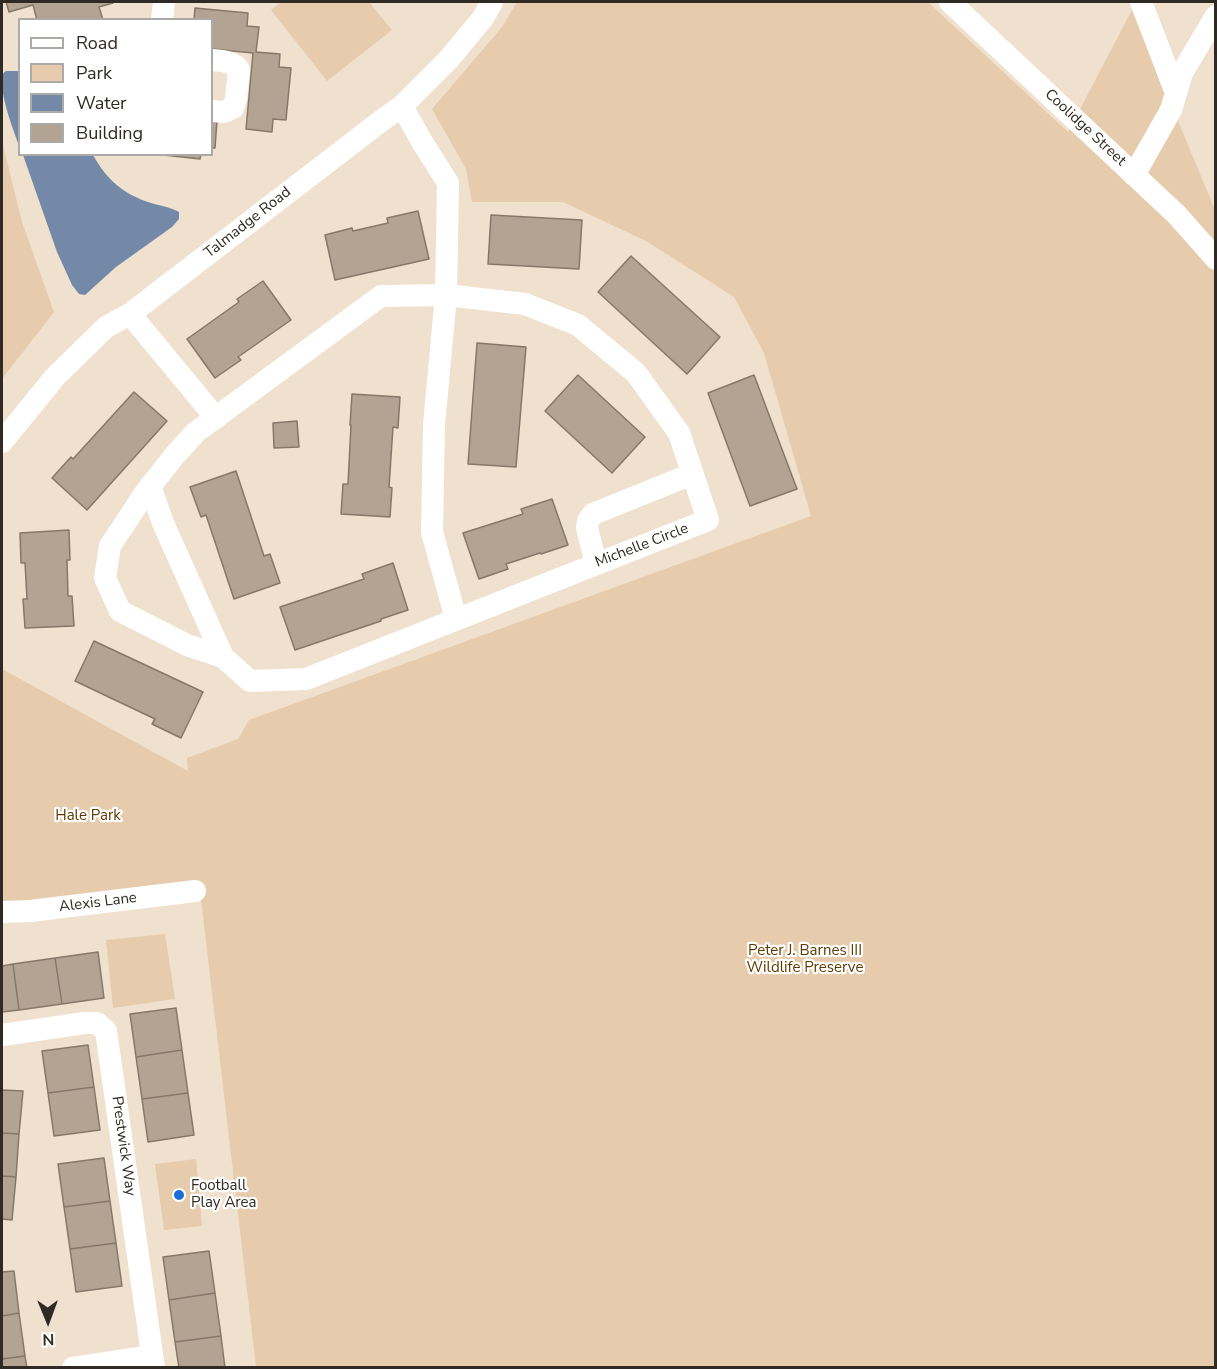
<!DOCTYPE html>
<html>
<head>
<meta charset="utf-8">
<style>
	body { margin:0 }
	#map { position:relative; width:1217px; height:1369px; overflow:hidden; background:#f0e0ce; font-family:"Nunito Sans",sans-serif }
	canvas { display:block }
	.frame { position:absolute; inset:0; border:3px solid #2f2a23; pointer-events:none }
	.legend { position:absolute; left:18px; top:18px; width:195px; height:138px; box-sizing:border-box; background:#fff; border:2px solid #acaaa7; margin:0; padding:8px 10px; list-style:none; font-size:18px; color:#2f2a23 }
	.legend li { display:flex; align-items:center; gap:12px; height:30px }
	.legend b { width:30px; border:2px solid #acaaa7 }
	.north { position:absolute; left:18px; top:1291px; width:60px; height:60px; -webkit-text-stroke:4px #fff; paint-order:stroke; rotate:179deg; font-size:16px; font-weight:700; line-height:24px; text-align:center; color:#2f2a23 }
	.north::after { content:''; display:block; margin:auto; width:21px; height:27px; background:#2f2a23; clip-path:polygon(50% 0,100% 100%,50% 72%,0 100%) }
</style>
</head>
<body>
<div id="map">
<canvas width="1217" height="1369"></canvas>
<div class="frame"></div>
<ul class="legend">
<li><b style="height:8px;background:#fff"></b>Road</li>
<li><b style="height:16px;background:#e6ccad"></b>Park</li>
<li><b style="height:16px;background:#7389a7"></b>Water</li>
<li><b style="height:16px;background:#b2a392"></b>Building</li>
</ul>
<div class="north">N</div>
</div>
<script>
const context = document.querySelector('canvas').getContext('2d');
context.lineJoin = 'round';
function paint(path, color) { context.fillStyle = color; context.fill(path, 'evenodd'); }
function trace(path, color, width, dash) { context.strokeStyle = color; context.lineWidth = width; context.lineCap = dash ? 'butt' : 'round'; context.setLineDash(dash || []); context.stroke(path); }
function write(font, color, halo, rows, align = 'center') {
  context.font = font + ' "Nunito Sans",sans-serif'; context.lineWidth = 4.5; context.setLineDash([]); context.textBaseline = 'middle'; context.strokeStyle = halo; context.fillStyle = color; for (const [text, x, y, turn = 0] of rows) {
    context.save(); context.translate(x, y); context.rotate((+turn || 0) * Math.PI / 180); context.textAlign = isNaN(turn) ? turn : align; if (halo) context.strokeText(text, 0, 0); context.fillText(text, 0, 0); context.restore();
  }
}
paint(new Path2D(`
	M 281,2 L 369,2 L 392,30 L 327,81 L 271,10 Z
	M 517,2 L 928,2 L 1068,132 L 1132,10 L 1215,210 L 1215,1367 L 256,1367 L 200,891 L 2,912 L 2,669 L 188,771 L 187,758 L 238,739 L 249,720 L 811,516 L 764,353 L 734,297 L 646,241 L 563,202 L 472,202 L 466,169 L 432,109 L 502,27 Z
	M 2,141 L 22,222 L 54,312 L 2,379 Z
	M 165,934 L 175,999 L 113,1008 L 106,940 Z
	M 196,1159 L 202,1226 L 164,1230 L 155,1164 Z`), '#e6ccad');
paint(new Path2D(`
	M 6,71 L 19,71 L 19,146 C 12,125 0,97 2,74 Z
	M 23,155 L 93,155 C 107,180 123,194 151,203 C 161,206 170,207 179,212 L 179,219 L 172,227 L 116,267 L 85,295 L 79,294 L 72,285 L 57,252 Z`), '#7389a7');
const building = new Path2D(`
	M 6,2 L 112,2 L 113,3 L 99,7 L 103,20 L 37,20 L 33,5 L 9,12 Z
	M 195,8 L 248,13 L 247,26 L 259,27 L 256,52 L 280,54 L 279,67 L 291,68 L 286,120 L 273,119 L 272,132 L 246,129 L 253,53 L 212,49 L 212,20 L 194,20 Z
	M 212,121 L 217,121 L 215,148 L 212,148 Z
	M 154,154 L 201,154 L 200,159 Z
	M 418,211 L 429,259 L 335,280 L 325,235 L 352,228 L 353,231 L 388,223 L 387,218 Z
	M 491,215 L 582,220 L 579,269 L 488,264 Z
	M 631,256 L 720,337 L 687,374 L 598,292 Z
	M 263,281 L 291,320 L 238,357 L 241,360 L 215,378 L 187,339 L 239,302 L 237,299 Z
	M 477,343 L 526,347 L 516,467 L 468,464 Z
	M 578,375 L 645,437 L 612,473 L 545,411 Z
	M 754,375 L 797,489 L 750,506 L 708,393 Z
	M 134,392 L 167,421 L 87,510 L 52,478 L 71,457 L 73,459 Z
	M 352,394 L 400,397 L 398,428 L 393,427 L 389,487 L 392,488 L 390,517 L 341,514 L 343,484 L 348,484 L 351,425 L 350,425 Z
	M 297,421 L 299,447 L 274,448 L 273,423 Z
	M 236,471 L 264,556 L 270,554 L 280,583 L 234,599 L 206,515 L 201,517 L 190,487 Z
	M 552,499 L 568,545 L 541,554 L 540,553 L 506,564 L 508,569 L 479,579 L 463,533 L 523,514 L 521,509 Z
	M 69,530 L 70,560 L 67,560 L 68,596 L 72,596 L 74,626 L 25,628 L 23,599 L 27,599 L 25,563 L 21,563 L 20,533 Z
	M 393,563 L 408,610 L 381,619 L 381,621 L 295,650 L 280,607 L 364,579 L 362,574 Z
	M 94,641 L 203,692 L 181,738 L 152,724 L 155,719 L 75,681 Z
	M 98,952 L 104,998 L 62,1004 L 55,958 Z
	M 55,958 L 62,1004 L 19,1010 L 13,964 Z
	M 13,964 L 19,1010 L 2,1012 L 2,966 Z
	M 176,1008 L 182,1050 L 136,1057 L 130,1014 Z
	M 88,1045 L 94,1087 L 48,1093 L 42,1051 Z
	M 182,1050 L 188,1093 L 142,1099 L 136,1057 Z
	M 94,1087 L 100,1130 L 54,1136 L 48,1093 Z
	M 2,1090 L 23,1091 L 19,1134 L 2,1133 Z
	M 188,1093 L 194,1135 L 148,1142 L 142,1099 Z
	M 2,1133 L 19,1134 L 16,1177 L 2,1176 Z
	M 104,1158 L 110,1201 L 64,1207 L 58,1164 Z
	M 2,1176 L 16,1177 L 12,1220 L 2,1219 Z
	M 110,1201 L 116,1243 L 70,1249 L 64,1207 Z
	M 116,1243 L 122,1286 L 76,1292 L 70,1249 Z
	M 209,1251 L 215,1293 L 169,1300 L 163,1257 Z
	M 14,1271 L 19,1313 L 2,1316 L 2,1272 Z
	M 215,1293 L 221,1336 L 175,1342 L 169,1300 Z
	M 19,1313 L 25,1356 L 2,1359 L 2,1316 Z
	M 221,1336 L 225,1368 L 179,1368 L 175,1342 Z
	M 25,1356 L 27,1368 L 2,1368 L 2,1359 Z`);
paint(building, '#b2a392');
trace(building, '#867868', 1.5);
trace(new Path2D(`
	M 950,2 L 1177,215 L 1216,259
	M 1141,2 L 1176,93
	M 162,20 L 164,2
	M 212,60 C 222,61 233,61 239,70 L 236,99 L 233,108 L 224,112 L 212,111
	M 402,106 L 421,140 L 448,183 L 446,295 L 434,425 L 432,532 L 456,619
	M 1134,175 L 1171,110 L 1182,73 L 1216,16
	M 446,295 L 525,304 L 578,325 L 636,373 L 679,433 L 708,520 L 306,679 L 250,681 L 223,657 L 187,645 L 120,611 L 105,578 L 110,546 L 145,493 L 175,455 L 196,432 L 381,296 Z
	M 130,314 L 216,418
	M 2,442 L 55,377 L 106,327 L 130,314 L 381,121 L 402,106 L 449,59 L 483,18 L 492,2
	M 150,486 L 163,523 L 223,657
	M 596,564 L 587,528 L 588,521 L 593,514 L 692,474
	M 2,912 L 30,911 L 195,891
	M 2,1035 L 85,1023 L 97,1023 L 106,1031 L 154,1368
	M 73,1368 L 152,1356`), '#fff', 22);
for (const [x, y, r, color] of [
	[179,1195,6,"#1a6dd7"]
]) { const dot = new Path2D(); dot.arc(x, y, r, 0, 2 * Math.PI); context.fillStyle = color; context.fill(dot); trace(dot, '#fff', 2); }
write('15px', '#2f2a23', '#fff', [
	["Coolidge Street",1085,128,43],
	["Talmadge Road",248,223,-38],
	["Michelle Circle",642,546,-21],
	["Alexis Lane",98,903,-7],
	["Prestwick Way",123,1146,82]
]);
write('15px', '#5e3b00', '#fff', [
	["Hale Park",88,816],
	["Peter J. Barnes III",805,951],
	["Wildlife Preserve",805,968]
]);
write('15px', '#2f2a23', '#fff', [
	["Football",191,1186],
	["Play Area",191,1203]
], 'left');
</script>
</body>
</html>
